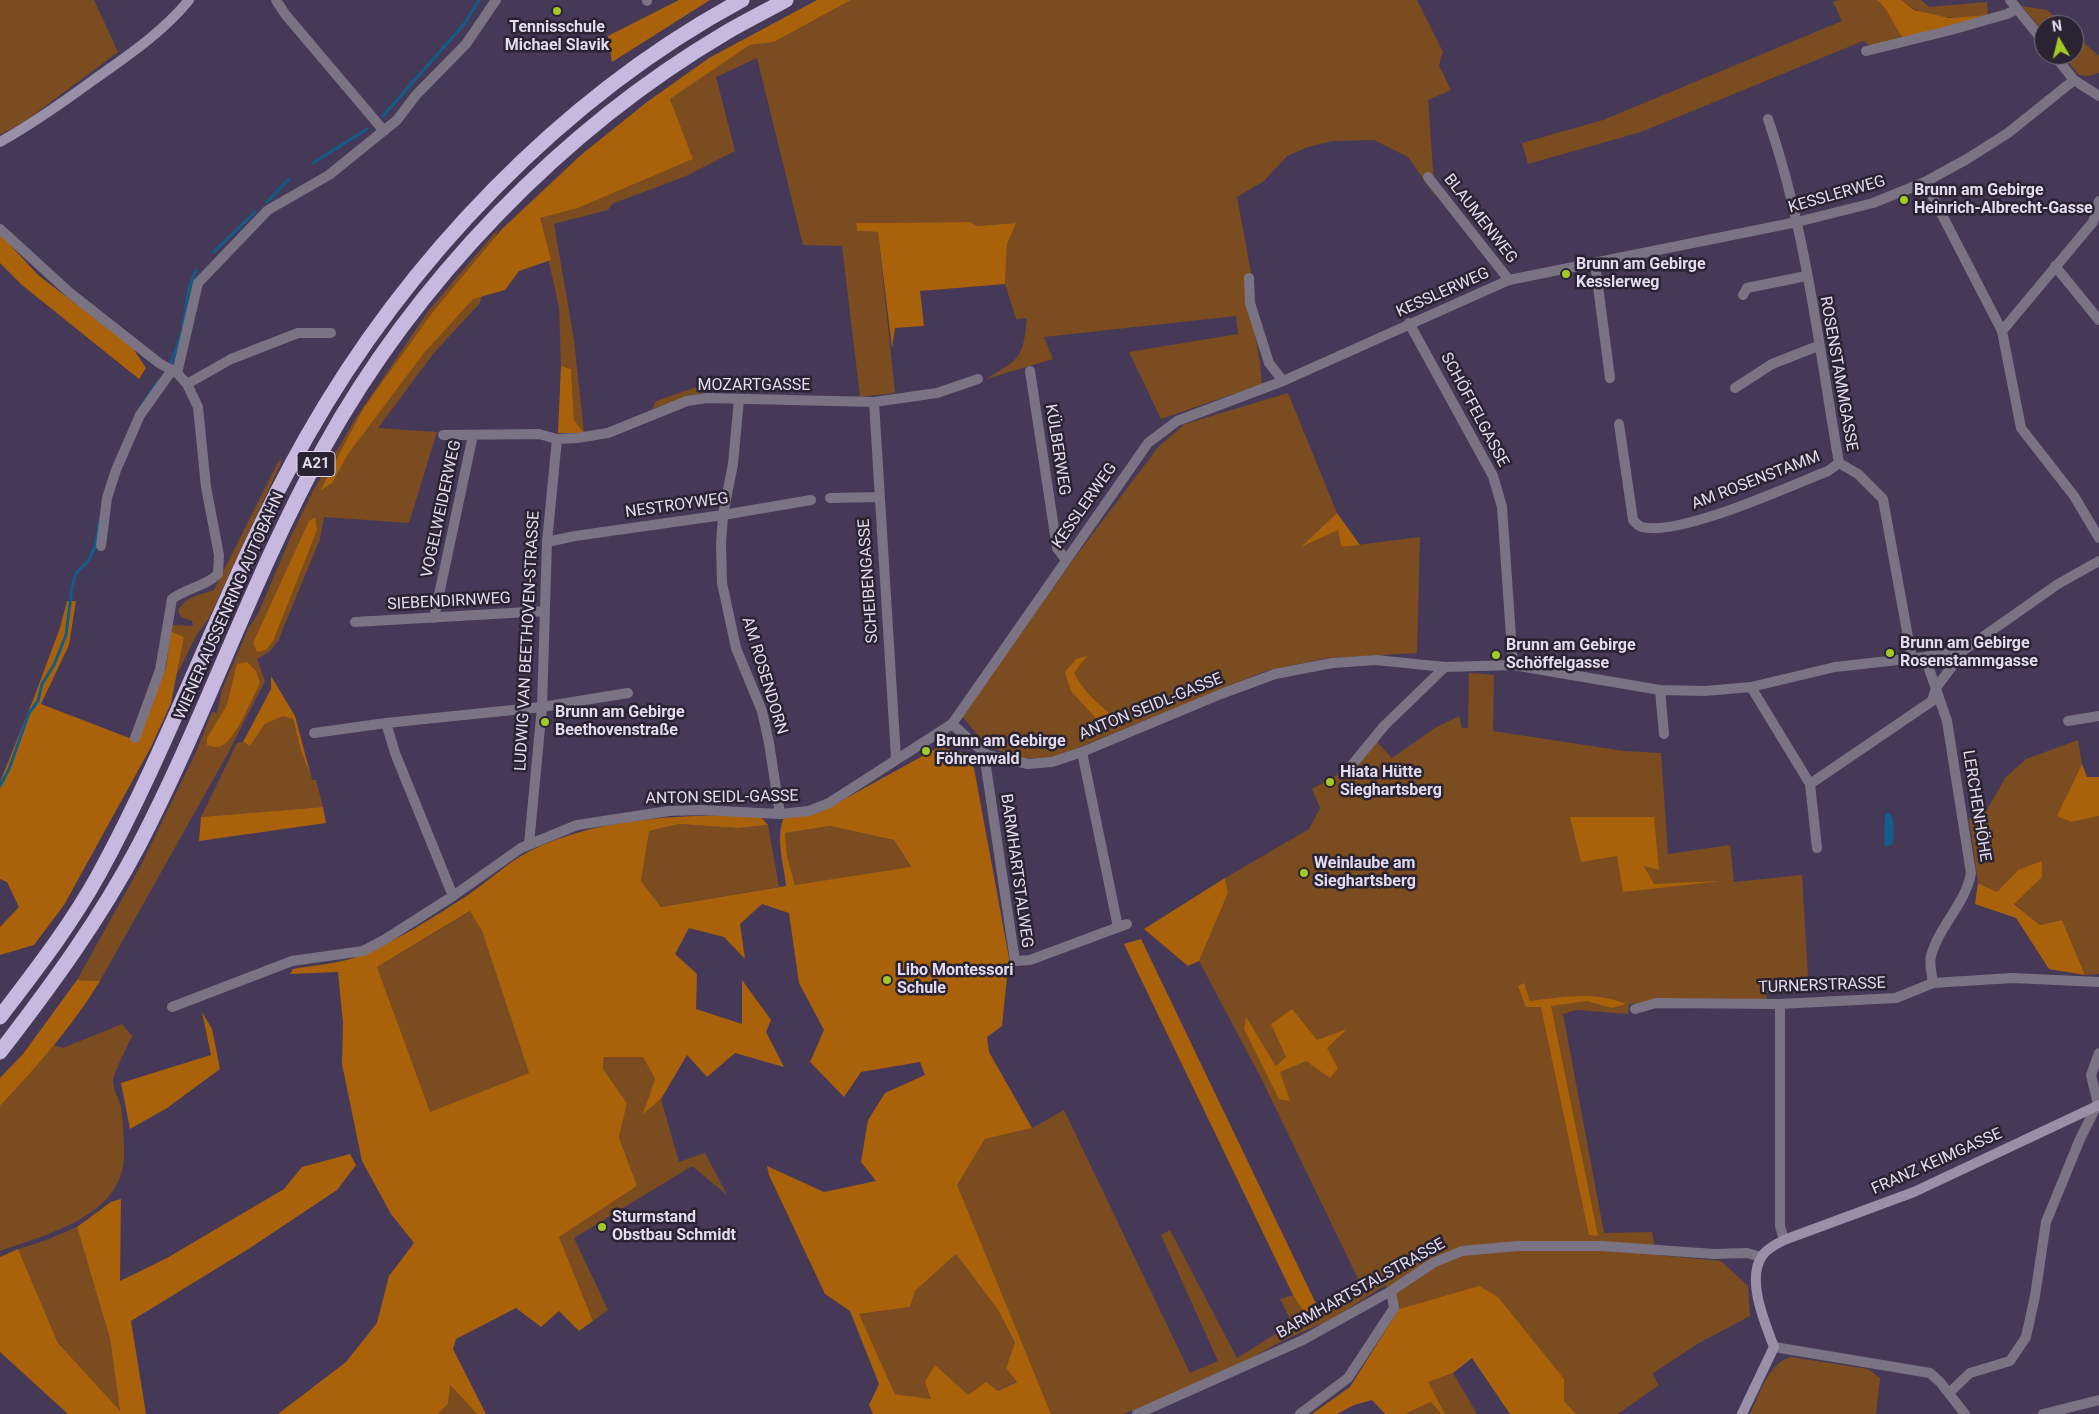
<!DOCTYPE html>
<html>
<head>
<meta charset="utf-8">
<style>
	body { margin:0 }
	#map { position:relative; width:2099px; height:1414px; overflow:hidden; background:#463958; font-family:Roboto,sans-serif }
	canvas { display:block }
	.north { position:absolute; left:2034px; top:15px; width:50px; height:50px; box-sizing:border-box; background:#292332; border:1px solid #736d7e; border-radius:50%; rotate:352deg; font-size:14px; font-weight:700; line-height:20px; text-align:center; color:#e2dbef }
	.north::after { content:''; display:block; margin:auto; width:18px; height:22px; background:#a3c926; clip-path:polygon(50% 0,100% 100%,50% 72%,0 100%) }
</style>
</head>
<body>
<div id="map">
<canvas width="2099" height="1414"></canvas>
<div class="north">N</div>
</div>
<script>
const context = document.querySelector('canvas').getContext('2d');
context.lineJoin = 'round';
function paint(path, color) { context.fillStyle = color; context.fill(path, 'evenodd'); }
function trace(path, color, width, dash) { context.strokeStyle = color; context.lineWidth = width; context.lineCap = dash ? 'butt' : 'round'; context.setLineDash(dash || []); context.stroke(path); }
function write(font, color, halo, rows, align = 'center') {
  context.font = font + ' Roboto,sans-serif'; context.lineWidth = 5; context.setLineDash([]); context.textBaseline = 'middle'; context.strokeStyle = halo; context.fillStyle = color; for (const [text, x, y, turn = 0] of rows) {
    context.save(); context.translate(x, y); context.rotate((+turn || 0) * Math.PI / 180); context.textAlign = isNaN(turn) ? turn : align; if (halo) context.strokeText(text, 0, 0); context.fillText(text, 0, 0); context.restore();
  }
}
paint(new Path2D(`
	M 0,0 L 94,0 L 118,52 L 24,122 L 0,135 Z
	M 851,0 L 1417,0 L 1443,52 L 1439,65 L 1451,90 L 1428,100 L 1435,196 L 1408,157 L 1374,140 L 1332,141 L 1308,147 L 1287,156 L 1264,181 L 1237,197 L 1251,273 L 1245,277 L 1260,363 L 1262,384 L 1161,419 L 1129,352 L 1238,334 L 1236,316 L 1044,337 L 1053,359 L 986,379 C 1020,359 1023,358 1027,318 L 1016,319 L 1005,284 L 1007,244 L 1015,223 L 976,226 L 971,222 L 856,223 L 857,231 L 878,232 L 895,393 L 860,397 L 842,246 L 803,245 L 757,58 L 716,77 L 735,151 L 686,176 L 612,204 L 608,210 L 554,224 L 574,340 L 584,433 L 574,420 L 571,369 L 561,366 L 559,307 L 539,218 L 578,208 L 693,159 L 670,99 L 750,45 L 774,42 Z
	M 1838,0 C 1849,0 1867,0 1877,0 C 1886,4 1897,30 1904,39 L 1871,46 L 1863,41 L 1641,132 L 1528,164 L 1522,143 L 1603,120 L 1842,21 L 1833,2 Z
	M 1901,0 L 1921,0 L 1929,7 L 1987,2 L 1988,15 C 1956,18 1927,22 1901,0 Z
	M 2022,6 L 2047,10 L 2064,25 L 2044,25 L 2044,33 Z
	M 2074,34 L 2099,56 L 2099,73 L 2089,76 L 2079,75 L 2062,55 L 2074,55 Z
	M 498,229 L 480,303 L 433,354 L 378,428 L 437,432 L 409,523 L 324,517 L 320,539 L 278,641 L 269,652 L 257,659 L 265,681 L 228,753 L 100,981 L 77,980 L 142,863 L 196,752 L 212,712 L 217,713 L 222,690 L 248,629 L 258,614 L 291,536 L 314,489 L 356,418 L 429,310 Z
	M 714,381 L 707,391 L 652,409 L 656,401 Z
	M 1288,393 L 1337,513 L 1303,546 L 1338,529 L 1341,547 L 1420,537 L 1417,653 L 1327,658 L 1266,671 L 1053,758 L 1021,758 L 987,746 L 962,716 L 1073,560 L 1159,446 L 1185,424 Z
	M 279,460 L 282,461 L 209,618 L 196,636 L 177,674 L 184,637 L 171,631 L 172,625 L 193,626 L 192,621 L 181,617 L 178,611 C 185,597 200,595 214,590 Z
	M 1469,673 L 1494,675 L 1493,731 L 1624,751 L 1661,753 L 1668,854 L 1730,845 L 1734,882 L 1802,875 L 1809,993 L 1766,993 L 1767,1002 L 1658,1001 L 1629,1004 L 1628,1014 L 1577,1010 L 1563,1014 L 1604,1233 L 1652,1232 L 1656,1255 L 1721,1261 L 1748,1286 L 1750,1316 L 1699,1343 L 1652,1374 L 1659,1385 L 1618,1414 L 1576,1414 L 1564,1401 L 1498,1297 L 1479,1287 L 1399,1309 L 1385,1285 L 1334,1318 L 1284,1340 L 1242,1363 L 1145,1406 L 1123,1414 L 1051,1414 L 956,1185 L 985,1139 L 1032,1128 L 1064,1110 L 1190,1373 L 1218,1361 L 1161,1235 L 1170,1230 L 1237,1358 L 1277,1333 L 1289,1317 L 1280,1299 L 1293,1295 L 1306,1315 L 1320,1312 L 1363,1289 L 1261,1078 L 1199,961 L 1228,893 L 1225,878 L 1309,829 L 1320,808 L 1312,789 L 1342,772 L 1377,742 L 1392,758 L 1435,728 L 1459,716 L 1462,728 L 1468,728 Z
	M 283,715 L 293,719 L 301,751 L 312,780 L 316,780 L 323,807 L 201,817 L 237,743 L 243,742 L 250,746 L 265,724 Z
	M 2078,740 L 2082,764 L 2058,816 L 2071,822 L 2099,816 L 2099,974 L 2085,975 L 2062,920 L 2040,925 L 2014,903 L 2042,877 L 2018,870 L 1997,892 L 1978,883 L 1969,819 L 1987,810 L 2005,778 L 2026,759 Z
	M 679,824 L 738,828 L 768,825 L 779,887 L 661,907 L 641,881 L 648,831 Z
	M 830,826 L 894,840 L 911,868 L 795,885 L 787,856 L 785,833 Z
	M 471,911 L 482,931 L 529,1073 L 429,1113 L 377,967 Z
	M 122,1024 L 132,1036 C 127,1048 115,1069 113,1081 C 113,1089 119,1099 121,1107 C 123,1121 124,1138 124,1152 C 126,1216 47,1234 0,1251 L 0,1106 L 54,1045 L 63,1048 Z
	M 605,1056 L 643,1057 L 655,1079 L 644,1113 L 661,1099 L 679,1162 L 705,1153 L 727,1195 L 692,1166 L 574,1238 L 608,1310 L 593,1321 L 559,1237 L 637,1186 L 619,1136 L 627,1103 L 603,1069 Z
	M 77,1227 L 110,1339 L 120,1412 L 58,1343 L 18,1249 L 44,1241 Z
	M 956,1254 L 998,1310 L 1015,1344 L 1006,1368 L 1017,1381 L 998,1391 L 986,1383 L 968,1396 L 931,1399 L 895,1394 L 859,1314 L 910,1307 L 915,1291 Z
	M 1791,1357 L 1868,1369 L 1880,1378 L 1876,1414 L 1750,1414 C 1760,1394 1768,1363 1791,1357 Z
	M 1453,1373 L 1477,1414 L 1445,1414 L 1427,1382 Z
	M 449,1384 L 477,1414 L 438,1414 L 448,1404 Z
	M 1431,1402 L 1441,1414 L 1405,1414 Z`), '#7a4c1f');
paint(new Path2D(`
	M 679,0 L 710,0 L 612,62 L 608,36 Z
	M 817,0 L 851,0 L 774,42 L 750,45 L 670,99 L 693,159 L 578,208 L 540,218 L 551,260 L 519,271 L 505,290 L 473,299 L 424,353 L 348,454 L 332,483 L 320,491 L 363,409 L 432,313 L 502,229 L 581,155 L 647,102 L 709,58 Z
	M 1877,0 L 1901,0 L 1914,10 L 1949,18 L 1988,15 L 1904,39 C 1894,27 1889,9 1877,0 Z
	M 971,222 L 976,226 L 1016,223 L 1007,244 L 1005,284 L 920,291 L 924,326 L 895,328 L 892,348 L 878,232 L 857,231 L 856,223 Z
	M 0,234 L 38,275 L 132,347 L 146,368 L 139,379 L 22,285 L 0,263 Z
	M 561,366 L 571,369 L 574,420 L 584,433 L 558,433 Z
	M 1337,513 L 1360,545 L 1341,547 L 1338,530 L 1301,547 Z
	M 315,517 L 317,530 L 273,641 L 266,650 L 257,652 L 253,643 L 309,521 Z
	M 67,601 L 76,601 L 69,645 L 41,704 L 137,741 L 166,668 L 171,631 L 184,637 L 171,703 L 151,747 L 64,905 L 34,945 L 0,955 L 0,927 L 19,907 L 7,882 L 0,879 L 0,782 L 33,700 L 60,628 Z
	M 1087,656 L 1074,673 C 1085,693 1104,713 1126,721 L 1119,725 L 1103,726 L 1071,691 L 1065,672 L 1076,659 Z
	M 247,662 L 256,671 L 260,683 C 252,698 237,737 223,745 C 218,748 212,747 207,745 L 207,738 L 227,705 L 237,664 Z
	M 271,676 L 295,716 L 312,780 L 301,751 L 293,719 L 283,716 L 265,724 L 250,746 L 243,742 L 271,689 Z
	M 939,747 L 961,752 L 974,768 L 1009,958 L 1002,1026 L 987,1037 L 989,1052 L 1032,1128 L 985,1139 L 957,1185 L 1051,1414 L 873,1414 L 869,1405 L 879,1384 L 850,1311 L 825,1294 L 769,1175 L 767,1166 L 824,1192 L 876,1181 L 861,1162 L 868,1120 L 885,1093 L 925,1075 L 920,1062 L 861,1072 L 844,1097 L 810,1062 L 824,1030 L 799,983 L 789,913 L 762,904 L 740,924 L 745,959 L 724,937 L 689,928 L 675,954 L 697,974 L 696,1009 L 742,1024 L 742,980 L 771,1020 L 766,1032 L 784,1067 L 735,1053 L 707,1077 L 687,1055 L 661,1099 L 643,1114 L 655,1079 L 643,1057 L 604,1057 L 603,1069 L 627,1103 L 619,1137 L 637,1186 L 559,1237 L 593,1321 L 579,1331 L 559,1311 L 541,1327 L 516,1308 L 456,1339 L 453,1349 L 486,1414 L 477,1414 L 450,1385 L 448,1404 L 438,1414 L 278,1414 L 346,1362 L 377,1323 L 389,1276 L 414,1243 L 391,1214 L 362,1161 L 342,1064 L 343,1023 L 338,972 L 290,974 L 293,969 C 314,965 339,964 359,956 C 397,941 434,917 468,895 C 489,881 508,862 530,851 C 598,817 686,814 760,816 L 768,825 L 738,828 L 679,824 L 649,831 L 641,881 L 661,907 L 786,886 C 784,863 775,839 784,817 L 821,812 ZM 830,826 L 894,840 L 911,867 L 795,885 L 787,856 L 785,833 ZM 470,911 L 482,931 L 529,1073 L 430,1112 L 377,967 ZM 956,1254 L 998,1310 L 1015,1343 L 1006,1368 L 1017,1382 L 998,1391 L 986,1382 L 968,1395 L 935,1365 L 925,1382 L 931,1399 L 895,1394 L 859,1314 L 910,1307 L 915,1291 Z
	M 2082,764 L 2087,777 L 2099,777 L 2099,816 L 2071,822 L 2057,816 Z
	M 323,807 L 326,823 L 199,841 L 201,817 Z
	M 1570,817 L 1654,817 L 1659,870 L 1644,866 L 1654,884 L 1721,881 L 1623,892 L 1617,856 L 1581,862 Z
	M 2042,861 L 2042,877 L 2014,904 L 2040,925 L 2062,920 L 2085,975 L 2049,969 L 2016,918 L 1975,904 L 1978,883 L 1997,892 L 2018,870 Z
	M 1225,878 L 1228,893 L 1199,961 L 1188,966 L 1144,929 Z
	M 1141,939 L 1320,1312 L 1306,1315 L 1293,1295 L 1124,944 Z
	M 77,980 L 100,981 C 72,1027 36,1067 0,1106 L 0,1078 L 23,1054 Z
	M 1524,983 L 1530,1001 C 1562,997 1595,991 1626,1004 L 1612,1008 L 1587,1001 L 1551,1006 L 1598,1236 L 1589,1235 L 1541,1007 L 1526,1007 L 1518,986 Z
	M 1292,1009 L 1317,1040 L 1347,1029 L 1327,1048 L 1338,1068 L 1330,1078 L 1306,1061 L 1280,1072 L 1290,1101 L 1279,1099 L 1244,1029 L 1246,1017 L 1276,1066 L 1286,1057 L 1271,1024 Z
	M 202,1012 L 212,1029 L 220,1069 L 167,1108 L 130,1129 L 121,1083 L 211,1055 Z
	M 350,1154 L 356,1165 L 337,1190 L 250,1248 L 131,1321 L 146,1414 L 68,1414 L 0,1352 L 0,1257 L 18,1249 L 58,1343 L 120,1411 L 110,1339 L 77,1227 L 111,1202 L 121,1199 L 120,1281 L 167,1258 L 284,1189 L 302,1167 Z
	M 1479,1286 L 1498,1297 L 1564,1379 L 1564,1401 L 1576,1414 L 1510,1414 L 1472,1358 L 1453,1373 L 1428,1382 L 1445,1414 L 1441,1414 L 1431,1402 L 1405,1414 L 1385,1414 L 1372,1400 L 1354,1405 L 1337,1414 L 1312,1414 L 1350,1387 L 1399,1309 Z`), '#a96209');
paint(new Path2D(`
	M 1888,812 C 1896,817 1894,836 1892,844 L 1887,847 L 1884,844 L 1885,814 Z`), '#125c8a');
trace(new Path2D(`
	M 383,116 L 465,23 L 479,0
	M 313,163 L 367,129
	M 267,202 L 289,179
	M 214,252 L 255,212
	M 183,326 L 189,288 L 196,270
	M 170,366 L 182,332
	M 137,413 L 158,381
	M 0,786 L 9,769 L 29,713 L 38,701 L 42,684 L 54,665 L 66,635 L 72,587 L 76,573 L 88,561 L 95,547 L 99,522`), '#125c8a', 3);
trace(new Path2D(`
	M 276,0 L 285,14 L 384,131
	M 647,0 L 647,1
	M 2010,0 L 2044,42
	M 1866,51 L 1951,30 L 2007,14 L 2017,9
	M 2054,55 L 2074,80 L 2099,96
	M 1768,119 C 1806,230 1819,348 1839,463 L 1858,474 L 1883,499 L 1912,659
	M 1428,177 L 1509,280
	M 1925,182 L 2002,331 L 2021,428 L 2074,496 L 2099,538
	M 0,229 L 70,293 L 159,363 L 177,373 L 187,384 L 198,407 L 206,487 L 219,555 L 218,574 C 205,587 186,588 172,599 L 160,670 L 135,738
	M 1595,263 L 1610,378
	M 2055,266 L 2099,320
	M 1249,278 L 1250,303 L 1269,363 L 1283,381
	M 1743,295 L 1747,288 L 1806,276
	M 1409,323 L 1493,476 L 1502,507 L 1513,665
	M 2002,331 L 2093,222 L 2099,201
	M 1030,371 L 1057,548 L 1066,560
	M 177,373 L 198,283 L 268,210 L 329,175 L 397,120 L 416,95 L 466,44 L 496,0
	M 187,384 L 231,359 L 298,333 L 331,333
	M 1735,388 L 1772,364 L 1818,346
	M 739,399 L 733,464 L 723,515 L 721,544 L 722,583 L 736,648 L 762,711 L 769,743 L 780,814
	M 874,402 L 896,758
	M 1619,424 L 1633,520 C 1636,523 1638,526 1642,527 C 1679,537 1789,486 1828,471 L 1839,463
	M 443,435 L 539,434 L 557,439 L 577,438 L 608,433 L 687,401 L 707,398 L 874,402 L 937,393 L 978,379
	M 830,498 L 878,497
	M 547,542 L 575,536 L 723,515 L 811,500
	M 101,546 L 107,498 L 116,470 L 140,415 L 172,370
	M 434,618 L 473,435
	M 355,622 L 545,611
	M 1925,657 L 1947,721 L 1971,873 C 1966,903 1939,926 1931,956 C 1929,964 1932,975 1933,983
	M 1751,687 L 1810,784 L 1932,701 L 1936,688 L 1964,650
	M 1660,690 L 1664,734
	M 2068,721 L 2099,716
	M 386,723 L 395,753 L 453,896
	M 952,724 L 987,755 L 1028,764 L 1052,762 L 1082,752 L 1221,694 L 1275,674 L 1332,663 L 1376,660 L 1445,667 L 1513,665 L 1660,690 L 1705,691 L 1751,687 L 1835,667 L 1925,657 L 1964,650 L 2058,584 L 2099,561
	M 314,733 L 386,723 L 542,707 L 628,693
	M 1082,752 L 1118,927
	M 987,755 L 986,767 L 1015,961 L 1030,960 L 1127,924
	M 1352,765 L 1384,726 L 1445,667
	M 1810,784 L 1817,848
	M 529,844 L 542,707 L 547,542 L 557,439
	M 1780,1004 L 1780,1226 L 1784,1240
	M 172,1007 L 292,961 L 363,951 L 384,940 L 453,896 L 521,848 L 577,825 L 669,811 L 700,810 L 780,814 L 809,811 L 829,803 L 952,724 L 1148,443 L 1177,421 L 1283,381 L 1509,280 L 1797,222 L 1873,203 L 1925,182 L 1967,159 L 2008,133 L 2074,80
	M 1635,1009 L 1656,1003 L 1780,1004 L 1896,998 L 1933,983 L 2012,978 L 2099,982
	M 2099,1053 L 2091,1075 L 2099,1108
	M 1774,1347 L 1930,1373 L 1940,1382 L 1965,1414
	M 1949,1393 L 1970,1373 L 2010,1361 L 2026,1337 L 2035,1296 L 2046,1222 L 2080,1139 L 2097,1105
	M 1137,1414 L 1303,1340 L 1391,1291 L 1433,1263 L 1462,1251 L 1517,1246 L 1602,1246 L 1714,1254 L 1747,1253 L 1761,1257
	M 1300,1414 L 1348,1378 L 1394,1308 L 1391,1291
	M 2043,1414 L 2099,1400`), '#797383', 10);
trace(new Path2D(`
	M 0,142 C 32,124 62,103 92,81 C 127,56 162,33 189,0
	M 1742,1414 L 1774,1347 C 1765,1323 1746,1280 1762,1256 C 1767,1248 1777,1244 1784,1240 L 1914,1192 L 2099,1105`), '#9990a8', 10);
trace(new Path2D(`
	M 0,1017 C 35,971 71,925 99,874 C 176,733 227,578 306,438 C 406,261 562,97 742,0
	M 0,1052 C 51,986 100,919 139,845 C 206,716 253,576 323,449 C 415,282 562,129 727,32 C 746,21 766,11 786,0`), '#c7b8df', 15);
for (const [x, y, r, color] of [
	[557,11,5,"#a3c926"],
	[1904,200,5,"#a3c926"],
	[1566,274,5,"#a3c926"],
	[1890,653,5,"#a3c926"],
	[1496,655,5,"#a3c926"],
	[545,722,5,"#a3c926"],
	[926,751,5,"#a3c926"],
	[1330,782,5,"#a3c926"],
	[1304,873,5,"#a3c926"],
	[887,980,5,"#a3c926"],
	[602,1227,5,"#a3c926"]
]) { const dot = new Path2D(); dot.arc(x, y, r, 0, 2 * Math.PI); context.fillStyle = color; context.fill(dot); trace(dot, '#292332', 2); }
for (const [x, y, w] of [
	[316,464,38]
]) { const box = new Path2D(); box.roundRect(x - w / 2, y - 12.5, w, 25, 4); context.fillStyle = '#292332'; context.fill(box); trace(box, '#e2dbef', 1); }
write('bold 15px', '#e2dbef', null, [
	["A21",316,464]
]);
write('bold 16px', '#e2dbef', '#292332', [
	["Tennisschule",557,28,"center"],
	["Michael Slavik",557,46,"center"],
	["Brunn am Gebirge",1914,191],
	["Heinrich-Albrecht-Gasse",1914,209],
	["Brunn am Gebirge",1576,265],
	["Kesslerweg",1576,283],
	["Brunn am Gebirge",1900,644],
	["Rosenstammgasse",1900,662],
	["Brunn am Gebirge",1506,646],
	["Schöffelgasse",1506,664],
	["Brunn am Gebirge",555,713],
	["Beethovenstraße",555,731],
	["Brunn am Gebirge",936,742],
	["Föhrenwald",936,760],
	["Hiata Hütte",1340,773],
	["Sieghartsberg",1340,791],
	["Weinlaube am",1314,864],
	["Sieghartsberg",1314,882],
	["Libo Montessori",897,971],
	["Schule",897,989],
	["Sturmstand",612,1218],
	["Obstbau Schmidt",612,1236]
], 'left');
write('16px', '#e2dbef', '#292332', [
	["KESSLERWEG",1837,195,-16],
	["BLAUMENWEG",1480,219,52],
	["KESSLERWEG",1443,293,-24],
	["ROSENSTAMMGASSE",1838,374,80],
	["MOZARTGASSE",754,386],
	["SCHÖFFELGASSE",1474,410,62],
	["KÜLBERWEG",1057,450,81],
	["AM ROSENSTAMM",1756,481,-21],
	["NESTROYWEG",677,506,-8],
	["KESSLERWEG",1085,506,-55],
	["VOGELWEIDERWEG",442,509,-78],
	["SCHEIBENGASSE",869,581,-94],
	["SIEBENDIRNWEG",449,602,-3],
	["WIENER AUSSENRING AUTOBAHN",230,606,-66],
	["LUDWIG VAN BEETHOVEN-STRASSE",528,641,-87],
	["AM ROSENDORN",764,676,73],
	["ANTON SEIDL-GASSE",1151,707,-22],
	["ANTON SEIDL-GASSE",722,798,-1],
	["LERCHENHÖHE",1976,806,81],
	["BARMHARTSTALWEG",1016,871,82],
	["TURNERSTRASSE",1822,986,-2],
	["FRANZ KEIMGASSE",1937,1162,-24],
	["BARMHARTSTALSTRASSE",1361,1289,-29]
]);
</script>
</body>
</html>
